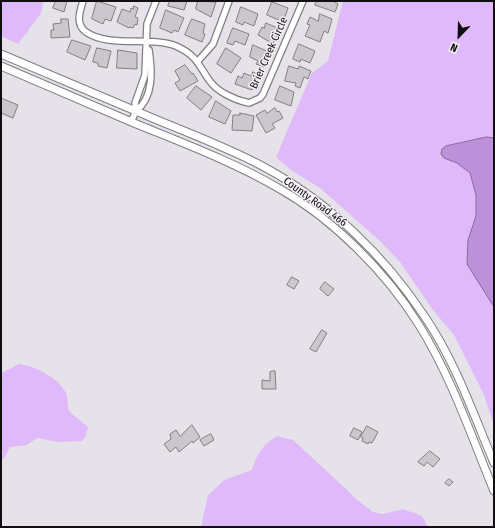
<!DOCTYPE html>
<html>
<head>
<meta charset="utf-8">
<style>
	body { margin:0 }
	#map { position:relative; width:495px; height:528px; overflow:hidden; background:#e6e2e9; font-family:"Fira Sans Condensed",sans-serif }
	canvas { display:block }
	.frame { position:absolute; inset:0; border:2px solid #100e10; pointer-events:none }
	.north { position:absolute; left:439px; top:16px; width:40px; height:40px; -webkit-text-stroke:3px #f3eff6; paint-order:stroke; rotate:203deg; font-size:11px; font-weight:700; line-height:16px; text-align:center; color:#100e10 }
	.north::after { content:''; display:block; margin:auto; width:14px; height:18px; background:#100e10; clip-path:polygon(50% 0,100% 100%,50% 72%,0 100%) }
</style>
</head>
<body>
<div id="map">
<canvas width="495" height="528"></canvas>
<div class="frame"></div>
<div class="north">N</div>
</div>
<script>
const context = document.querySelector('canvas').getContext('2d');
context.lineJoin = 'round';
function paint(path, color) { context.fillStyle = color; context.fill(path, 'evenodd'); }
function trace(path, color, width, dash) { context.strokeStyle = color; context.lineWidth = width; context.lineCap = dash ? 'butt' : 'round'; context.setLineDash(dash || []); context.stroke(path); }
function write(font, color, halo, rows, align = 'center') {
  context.font = font + ' "Fira Sans Condensed",sans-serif'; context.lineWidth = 3; context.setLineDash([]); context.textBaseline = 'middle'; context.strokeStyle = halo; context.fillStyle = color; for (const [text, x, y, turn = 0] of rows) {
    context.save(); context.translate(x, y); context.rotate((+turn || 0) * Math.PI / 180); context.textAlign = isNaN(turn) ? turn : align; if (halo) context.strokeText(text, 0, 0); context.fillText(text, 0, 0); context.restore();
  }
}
paint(new Path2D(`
	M 1,1 L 43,1 L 41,13 L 18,44 L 1,36 Z
	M 343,1 L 494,1 L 494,425 L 484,395 L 454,335 L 433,310 L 400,262 L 380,241 L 320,188 L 291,170 L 276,157 L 312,73 L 328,61 Z
	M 19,364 C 36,366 57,377 66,393 C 68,397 67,405 69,411 L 88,427 L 86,436 L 82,441 L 58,442 L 37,438 L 27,445 L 10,447 L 4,459 L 1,459 L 1,373 Z
	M 277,436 L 293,440 L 346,489 L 356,499 L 373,512 L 383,514 L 403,509 L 422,516 L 428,527 L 201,527 L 208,495 L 224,480 L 252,470 C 256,455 263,444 277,436 Z`), '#e0b9fa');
const water = new Path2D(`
	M 487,137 L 494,138 L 494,307 L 467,264 L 468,240 L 476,216 L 476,195 L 470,173 L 457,163 L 444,158 L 441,154 L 442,149 L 446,146 Z`);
paint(water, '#bc91da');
trace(water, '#886a9d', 1);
const building = new Path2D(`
	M 56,1 L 70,1 L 67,1 L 64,12 L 53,8 Z
	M 97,1 L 116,7 L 111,21 L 105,19 L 103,24 L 92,19 Z
	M 170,1 L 187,1 L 184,10 L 168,6 Z
	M 198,1 L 216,2 L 211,17 L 196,9 Z
	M 317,1 L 333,1 L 338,4 L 335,12 L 315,5 Z
	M 272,2 L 288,8 L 283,22 L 267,15 Z
	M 134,6 L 138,8 L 135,17 L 138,18 L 137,25 L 135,24 L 133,28 L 130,27 L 129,28 L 117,22 L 122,9 L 130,12 L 131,8 L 133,9 Z
	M 241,7 L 258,14 L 254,26 L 244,22 L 243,25 L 236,22 Z
	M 166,10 L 184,18 L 178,32 L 174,30 L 172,33 L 160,28 Z
	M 320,14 L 332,19 L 328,33 L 324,31 L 320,42 L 305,36 L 310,25 L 307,24 L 310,17 L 318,21 Z
	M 61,19 L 68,19 L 70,37 L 51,38 L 51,30 L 54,30 L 53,24 L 61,23 Z
	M 192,19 L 205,24 L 203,33 L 205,34 L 202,42 L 185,35 Z
	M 266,23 L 280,29 L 273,44 L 258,35 L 262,27 L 264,28 Z
	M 233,28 L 249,34 L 245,45 L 235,41 L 233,45 L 227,43 Z
	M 72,40 L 91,46 L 85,60 L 67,52 Z
	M 299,44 L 315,51 L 310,63 L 301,59 L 300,62 L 293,59 Z
	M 253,45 L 269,52 L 267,56 L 265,55 L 264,58 L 267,59 L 264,67 L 256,64 L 258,61 L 250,57 Z
	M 97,48 L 111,51 L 107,68 L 98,66 L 98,63 L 93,62 Z
	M 226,48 L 241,58 L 231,73 L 217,64 Z
	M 118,50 L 137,53 L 137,69 L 117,68 Z
	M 185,65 L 192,74 L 193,73 L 198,81 L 180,91 L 175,83 L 180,80 L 175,71 Z
	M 289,66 L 298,69 L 299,66 L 311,71 L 308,79 L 304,77 L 300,88 L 295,86 L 296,83 L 285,81 Z
	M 253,72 L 260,75 L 252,90 L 235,84 L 238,76 L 242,78 L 244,73 L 251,76 Z
	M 196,86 L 212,97 L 201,110 L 187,98 Z
	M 280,86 L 294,92 L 291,106 L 275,100 Z
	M 1,98 L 18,105 L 13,118 L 1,113 Z
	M 216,101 L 231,111 L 225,124 L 209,117 Z
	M 275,108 L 277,112 L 279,111 L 283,118 L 272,124 L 275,128 L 266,133 L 256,115 L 265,110 L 267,113 Z
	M 240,113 L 254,116 L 252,131 L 232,130 L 233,115 L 240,115 Z
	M 292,277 L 299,281 L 294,289 L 287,285 Z
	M 325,282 L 334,289 L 328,296 L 320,289 Z
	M 322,330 L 327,333 L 316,352 L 310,349 Z
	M 275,371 L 276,389 L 262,389 L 262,380 L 270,381 L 270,372 Z
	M 192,425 L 200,437 L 193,443 L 192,441 L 179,452 L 176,447 L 170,452 L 164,444 L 171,439 L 170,434 L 176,430 L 180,436 Z
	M 367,426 L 378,432 L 372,443 L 369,442 L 368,444 L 362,441 L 363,438 L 361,437 Z
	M 354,428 L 362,432 L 358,440 L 350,436 Z
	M 211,434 L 214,440 L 204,446 L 200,440 Z
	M 430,451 L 440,459 L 433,467 L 427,462 L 424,466 L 418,462 Z
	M 449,479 L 453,482 L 449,486 L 445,483 Z`);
paint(building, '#cbc7ce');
trace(building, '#817e84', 1);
const minor = new Path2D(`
	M 83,1 C 80,11 75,24 86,32 C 109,48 150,36 176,46 C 196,55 198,64 209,80 C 217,92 235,100 249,103 L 260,98 L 263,94 L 303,1
	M 198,61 L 213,44 L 229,1
	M 136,111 C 154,97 152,71 149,50
	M 131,122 L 136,111 L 135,103 L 145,75 L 147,24 L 156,1`);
const major = new Path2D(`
	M 1,54 C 51,75 100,96 150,117 C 188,133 227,147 264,167 C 329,202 384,255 425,317 C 455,361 473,413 494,463
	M 1,66 C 45,85 89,104 134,123 C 183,143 234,162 280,189 C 333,219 387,273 419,325 C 451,376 471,435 494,491`);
trace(minor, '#817d83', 8);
trace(major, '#817d83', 9);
trace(minor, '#fff', 5.5);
trace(major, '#fff', 7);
write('11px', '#100e10', '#f3eff6', [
	["Brier Creek Circle",269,53,-66],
	["County Road 466",315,202,36]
]);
</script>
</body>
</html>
